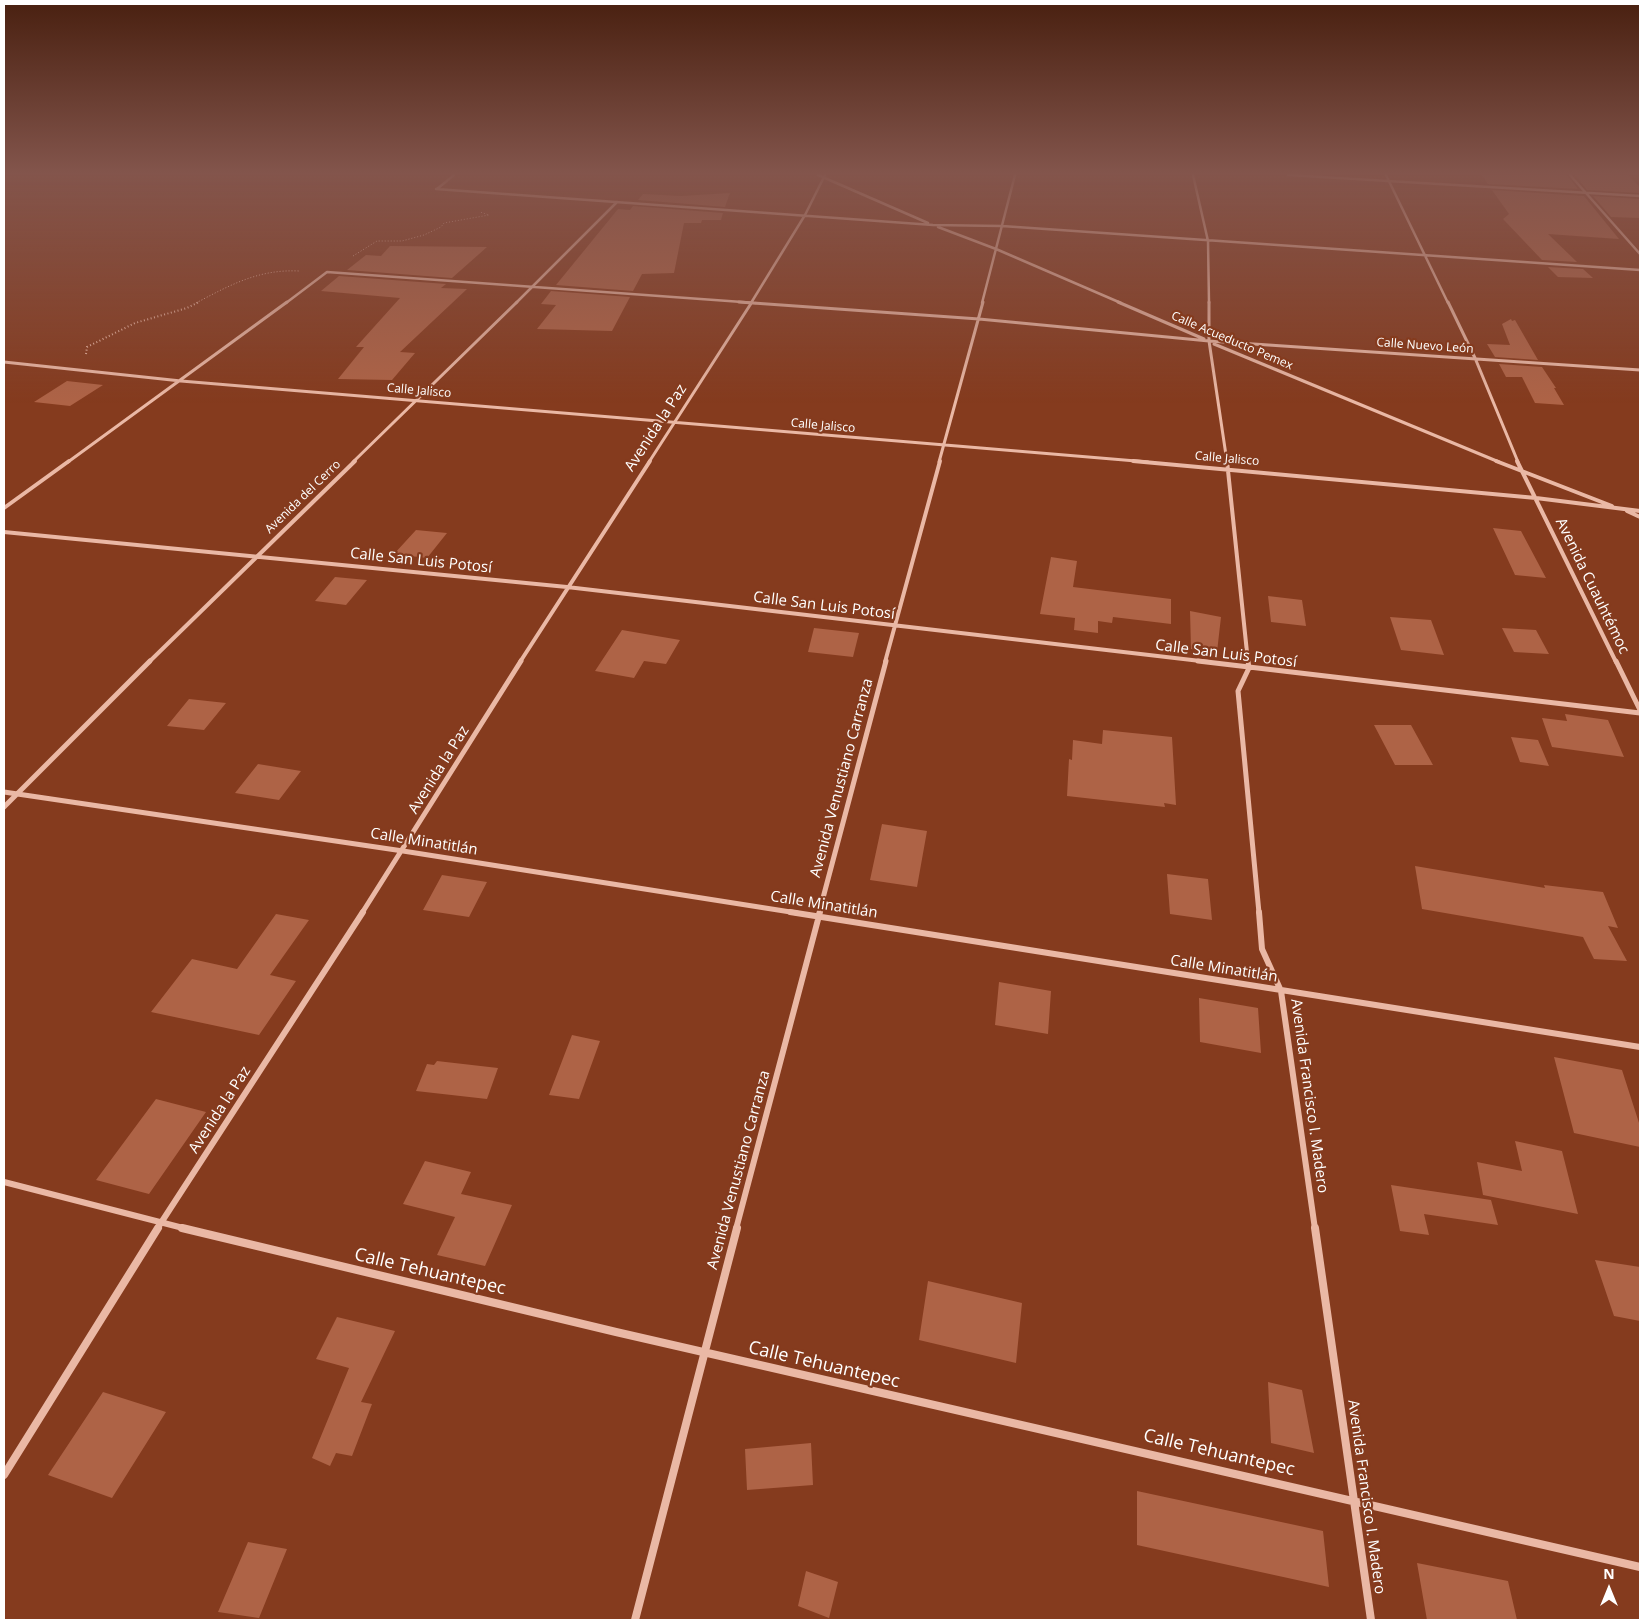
<!DOCTYPE html>
<html>
<head>
<meta charset="utf-8">
<style>
	body { margin:0 }
	#map { position:relative; width:1644px; height:1624px; overflow:hidden; background:#853b1e; font-family:"Open Sans",sans-serif }
	canvas { display:block }
	.frame { position:absolute; inset:0; border:5px solid #fff; pointer-events:none }
	.north { position:absolute; left:1584px; top:1564px; width:50px; height:50px; -webkit-text-stroke:4px #853b1e; paint-order:stroke; rotate:0deg; font-size:14px; font-weight:700; line-height:20px; text-align:center; color:#fff }
	.north::after { content:''; display:block; margin:auto; width:18px; height:22px; background:#fff; clip-path:polygon(50% 0,100% 100%,50% 72%,0 100%) }
</style>
</head>
<body>
<div id="map">
<canvas width="1644" height="1624"></canvas>
<div class="frame"></div>
<div class="north">N</div>
</div>
<script>
const context = document.querySelector('canvas').getContext('2d');
context.lineJoin = 'round';
function paint(path, color) { context.fillStyle = color; context.fill(path, 'evenodd'); }
function trace(path, color, width, dash) { context.strokeStyle = color; context.lineWidth = width; context.lineCap = dash ? 'butt' : 'round'; context.setLineDash(dash || []); context.stroke(path); }
function write(font, color, halo, rows, align = 'center') {
  context.font = font + ' "Open Sans",sans-serif'; context.lineWidth = 4.5; context.setLineDash([]); context.textBaseline = 'middle'; context.strokeStyle = halo; context.fillStyle = color; for (const [text, x, y, turn = 0] of rows) {
    context.save(); context.translate(x, y); context.rotate((+turn || 0) * Math.PI / 180); context.textAlign = isNaN(turn) ? turn : align; if (halo) context.strokeText(text, 0, 0); context.fillText(text, 0, 0); context.restore();
  }
}
paint(new Path2D(`
	M 1482,175 L 1567,175 L 1578,189 L 1488,184 Z
	M 1575,175 L 1628,175 L 1640,187 L 1640,193 L 1587,190 Z
	M 1492,190 L 1584,196 L 1619,239 L 1548,234 L 1577,262 L 1542,260 L 1503,219 L 1509,214 Z
	M 730,193 L 725,207 L 638,200 L 643,194 L 681,196 Z
	M 1593,196 L 1640,199 L 1640,218 L 1611,217 Z
	M 633,206 L 723,213 L 721,220 L 702,220 L 701,223 L 684,223 L 674,273 L 642,274 L 633,291 L 556,285 L 618,209 L 630,210 Z
	M 390,246 L 487,247 L 452,278 L 347,270 L 366,255 L 381,256 Z
	M 1548,267 L 1583,269 L 1593,278 L 1558,277 Z
	M 339,276 L 446,284 L 441,288 L 467,289 L 400,352 L 415,353 L 392,380 L 338,379 L 364,347 L 356,347 L 400,298 L 321,291 Z
	M 551,291 L 630,297 L 612,331 L 537,329 L 556,305 L 541,304 Z
	M 1511,319 L 1512,321 L 1515,320 L 1538,360 L 1495,357 L 1487,344 L 1510,345 L 1502,324 Z
	M 1499,364 L 1542,367 L 1556,388 L 1554,388 L 1564,405 L 1535,403 L 1522,377 L 1506,377 Z
	M 67,381 L 103,385 L 70,406 L 34,402 Z
	M 1493,528 L 1521,531 L 1546,578 L 1515,575 Z
	M 416,530 L 447,533 L 427,558 L 394,554 Z
	M 1051,557 L 1077,561 L 1073,587 L 1171,599 L 1171,624 L 1113,617 L 1112,623 L 1098,621 L 1098,633 L 1074,630 L 1075,618 L 1040,614 Z
	M 335,577 L 367,580 L 346,605 L 315,601 Z
	M 1268,596 L 1302,600 L 1306,626 L 1271,622 Z
	M 1190,611 L 1221,617 L 1217,652 L 1191,649 Z
	M 1390,617 L 1431,620 L 1444,655 L 1401,650 Z
	M 814,628 L 859,633 L 853,657 L 808,652 Z
	M 1502,628 L 1536,630 L 1549,654 L 1514,652 Z
	M 622,630 L 680,640 L 666,664 L 644,661 L 634,678 L 595,671 Z
	M 189,699 L 226,703 L 204,730 L 167,726 Z
	M 1565,714 L 1608,720 L 1624,757 L 1552,747 L 1542,718 L 1567,721 Z
	M 1374,725 L 1411,725 L 1433,765 L 1395,765 Z
	M 1103,730 L 1172,737 L 1176,805 L 1164,803 L 1165,807 L 1067,796 L 1069,759 L 1072,760 L 1073,740 L 1102,744 Z
	M 1511,737 L 1538,740 L 1549,766 L 1520,762 Z
	M 258,764 L 301,771 L 279,800 L 235,793 Z
	M 882,824 L 927,831 L 917,887 L 870,880 Z
	M 1415,866 L 1545,888 L 1544,885 L 1603,892 L 1618,928 L 1608,926 L 1627,961 L 1594,959 L 1583,937 L 1422,909 Z
	M 1167,874 L 1208,879 L 1212,920 L 1170,914 Z
	M 442,875 L 487,882 L 469,917 L 423,910 Z
	M 276,914 L 309,920 L 270,975 L 296,981 L 259,1035 L 151,1012 L 192,959 L 237,969 Z
	M 999,982 L 1051,991 L 1048,1034 L 995,1025 Z
	M 1199,998 L 1258,1008 L 1261,1053 L 1200,1042 Z
	M 572,1035 L 600,1041 L 579,1099 L 549,1095 Z
	M 1554,1057 L 1622,1070 L 1640,1126 L 1640,1147 L 1574,1133 Z
	M 437,1061 L 498,1068 L 487,1099 L 416,1091 L 427,1064 L 434,1065 Z
	M 156,1099 L 206,1112 L 149,1194 L 96,1180 Z
	M 1515,1141 L 1562,1151 L 1578,1214 L 1483,1195 L 1477,1162 L 1522,1171 Z
	M 425,1161 L 471,1172 L 461,1194 L 512,1205 L 485,1266 L 437,1255 L 455,1217 L 403,1204 Z
	M 1391,1185 L 1491,1200 L 1498,1225 L 1424,1214 L 1429,1235 L 1400,1231 Z
	M 1595,1260 L 1640,1267 L 1640,1321 L 1614,1316 Z
	M 928,1281 L 1022,1303 L 1016,1363 L 919,1340 Z
	M 337,1317 L 395,1331 L 361,1402 L 372,1404 L 352,1456 L 336,1453 L 330,1466 L 312,1458 L 349,1368 L 316,1359 Z
	M 1268,1382 L 1302,1390 L 1314,1453 L 1271,1443 Z
	M 103,1392 L 166,1412 L 112,1498 L 48,1475 Z
	M 811,1443 L 813,1485 L 747,1490 L 745,1449 Z
	M 1137,1491 L 1323,1531 L 1329,1587 L 1137,1545 Z
	M 248,1542 L 287,1549 L 259,1618 L 218,1612 Z
	M 1417,1563 L 1508,1581 L 1517,1620 L 1427,1620 Z
	M 806,1571 L 838,1582 L 829,1618 L 798,1606 Z`), '#ae6346');
trace(new Path2D(`
	M 353,256 L 377,241 L 402,241 L 424,235 L 441,227 L 444,223 L 489,215 L 480,212
	M 196,303 C 230,285 259,269 299,271`), '#eab8a5', 1, [1, 2]);
trace(new Path2D(`
	M 86,354 L 87,347 L 135,323 L 187,308 L 199,302`), '#eab8a5', 2, [1, 2.5]);
trace(new Path2D(`
	M 818,175 L 928,223
	M 1193,175 L 1208,241 L 1209,303
	M 1288,175 L 1640,196
	M 1386,175 L 1448,303
	M 1570,175 L 1640,254
	M 436,189 L 933,225 L 1002,226 L 1640,270
	M 437,189 L 454,175
	M 938,227 L 996,249 L 1121,303
	M 286,303 L 327,272 L 756,303
	M 516,303 L 617,202
	M 751,303 L 805,215 L 825,175
	M 982,303 L 1015,175`), '#eab8a5', 2.5);
trace(new Path2D(`
	M 739,302 L 979,319 L 1209,341 L 1640,370
	M 1118,302 L 1204,339
	M 1209,302 L 1209,341 L 1227,462
	M 1448,302 L 1475,358 L 1518,462
	M 1214,344 L 1499,462
	M 4,362 L 181,381 L 1148,462
	M 68,462 L 287,302
	M 353,462 L 517,302
	M 649,462 L 752,302
	M 939,462 L 983,302`), '#eab8a5', 3);
trace(new Path2D(`
	M 1133,461 L 1536,498 L 1640,511
	M 1227,461 L 1248,662
	M 1496,461 L 1612,506
	M 1517,461 L 1616,662
	M 4,508 L 69,461
	M 1627,511 L 1640,517
	M 4,532 L 567,587 L 1209,662
	M 149,662 L 355,461
	M 520,662 L 650,461
	M 885,662 L 940,461`), '#eab8a5', 4);
trace(new Path2D(`
	M 1198,661 L 1640,713
	M 1248,661 L 1249,668 L 1238,691 L 1259,913
	M 1616,661 L 1640,710
	M 4,792 L 403,851 L 797,913
	M 4,807 L 150,661
	M 362,913 L 521,661
	M 819,913 L 886,661`), '#eab8a5', 5);
trace(new Path2D(`
	M 790,912 L 1640,1047
	M 1259,912 L 1262,949 L 1281,991 L 1315,1229
	M 4,1182 L 187,1229
	M 157,1229 L 363,912
	M 736,1229 L 820,912`), '#eab8a5', 6);
trace(new Path2D(`
	M 182,1228 L 616,1332 L 1640,1567
	M 1315,1228 L 1371,1620
	M 4,1475 L 158,1228
	M 635,1620 L 737,1228`), '#eab8a5', 8);
const sky = context.createLinearGradient(0, 0, 0, 403);
sky.addColorStop(0, '#492010');
sky.addColorStop(0.43, '#83554c');
sky.addColorStop(1, '#83554c00');
context.fillStyle = sky;
context.fillRect(0, 0, 1644, 403);
write('12px', '#fff', '#853b1e', [
	["Calle Acueducto Pemex",1232,341,23],
	["Calle Nuevo León",1425,346,4],
	["Calle Jalisco",419,391,5],
	["Calle Jalisco",823,426,5],
	["Calle Jalisco",1227,459,5],
	["Avenida del Cerro",303,497,-44]
]);
write('15px', '#fff', '#853b1e', [
	["Avenida la Paz",656,428,-57],
	["Calle San Luis Potosí",421,561,6],
	["Avenida Cuauhtémoc",1592,586,64],
	["Calle San Luis Potosí",824,606,7],
	["Calle San Luis Potosí",1226,654,7],
	["Avenida la Paz",439,770,-58],
	["Avenida Venustiano Carranza",842,778,-75],
	["Calle Minatitlán",424,842,9],
	["Calle Minatitlán",824,905,9],
	["Calle Minatitlán",1224,969,9],
	["Avenida Francisco I. Madero",1309,1096,82],
	["Avenida la Paz",220,1110,-57],
	["Avenida Venustiano Carranza",739,1170,-75],
	["Avenida Francisco I. Madero",1366,1497,82]
]);
write('18px', '#fff', '#853b1e', [
	["Calle Tehuantepec",430,1272,13],
	["Calle Tehuantepec",824,1365,13],
	["Calle Tehuantepec",1219,1453,13]
]);
</script>
</body>
</html>
